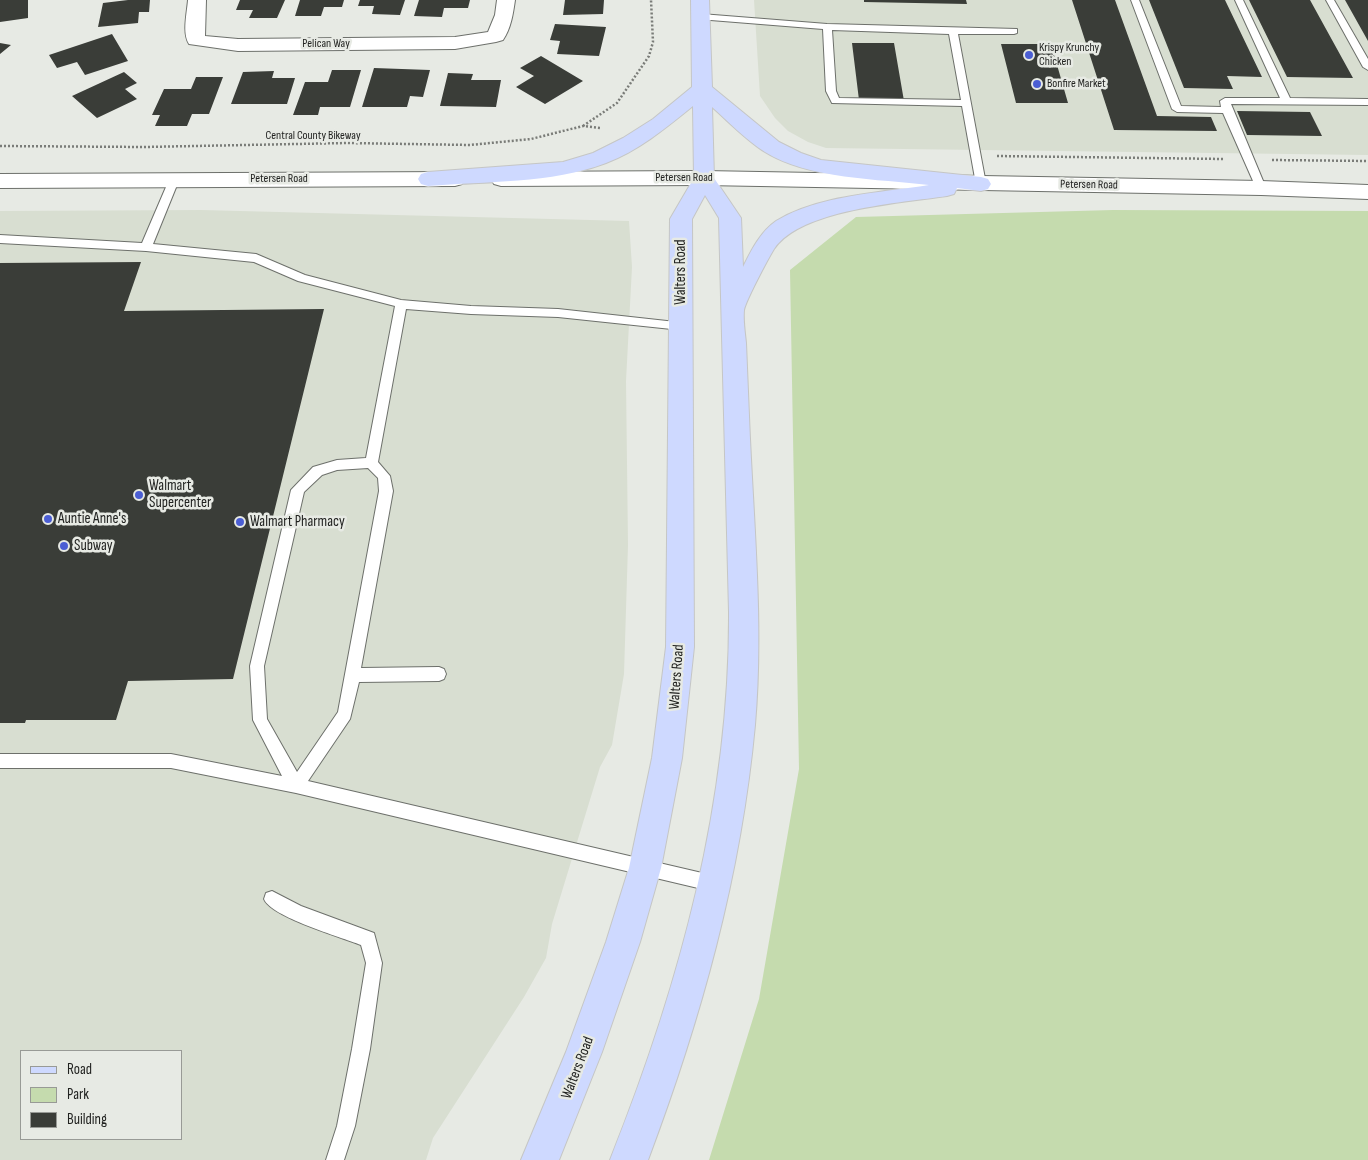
<!DOCTYPE html>
<html>
<head>
<meta charset="utf-8">
<style>
	body { margin:0 }
	#map { position:relative; width:1368px; height:1160px; overflow:hidden; background:#e7eae4; font-family:"Sofia Sans Condensed",sans-serif }
	canvas { display:block }
	.legend { position:absolute; left:20px; top:1050px; width:162px; height:90px; box-sizing:border-box; background:#e7eae4; border:1px solid #989a96; margin:0; padding:6px 9px; list-style:none; font-size:15px; color:#212220 }
	.legend li { display:flex; align-items:center; gap:10px; height:25px }
	.legend b { width:25px; border:1px solid #989a96 }
</style>
</head>
<body>
<div id="map">
<canvas width="1368" height="1160"></canvas>
<ul class="legend">
<li><b style="height:6px;background:#ced9ff"></b>Road</li>
<li><b style="height:14px;background:#c5dbae"></b>Park</li>
<li><b style="height:14px;background:#3a3d38"></b>Building</li>
</ul>
</div>
<script>
const context = document.querySelector('canvas').getContext('2d');
context.lineJoin = 'round';
function paint(path, color) { context.fillStyle = color; context.fill(path, 'evenodd'); }
function trace(path, color, width, dash) { context.strokeStyle = color; context.lineWidth = width; context.lineCap = dash ? 'butt' : 'round'; context.setLineDash(dash || []); context.stroke(path); }
function write(font, color, halo, rows, align = 'center') {
  context.font = font + ' "Sofia Sans Condensed",sans-serif'; context.lineWidth = 5; context.setLineDash([]); context.textBaseline = 'middle'; context.strokeStyle = halo; context.fillStyle = color; for (const [text, x, y, turn = 0] of rows) {
    context.save(); context.translate(x, y); context.rotate((+turn || 0) * Math.PI / 180); context.textAlign = isNaN(turn) ? turn : align; if (halo) context.strokeText(text, 0, 0); context.fillText(text, 0, 0); context.restore();
  }
}
paint(new Path2D(`
	M 754,0 L 1368,0 L 1368,155 L 826,148 L 808,142 L 788,131 L 775,118 L 760,96 Z
	M 201,210 L 629,221 L 632,267 L 626,381 L 628,545 L 624,674 L 612,745 L 600,767 L 552,924 L 546,958 L 524,997 L 433,1138 L 426,1160 L 0,1160 L 0,211 ZM 21,1051 L 181,1051 L 181,1139 L 21,1139 Z`), '#d8ded1');
paint(new Path2D(`
	M 1113,210 L 1368,211 L 1368,1160 L 709,1160 L 759,999 L 799,769 L 790,270 L 856,217 Z`), '#c5dbae');
paint(new Path2D(`
	M 0,0 L 28,0 L 28,18 L 0,22 Z
	M 128,0 L 150,0 L 149,12 L 139,12 L 138,23 L 98,27 L 103,3 Z
	M 240,0 L 285,0 L 277,18 L 249,18 L 253,10 L 236,10 Z
	M 300,0 L 344,0 L 342,7 L 324,7 L 321,16 L 295,16 Z
	M 360,0 L 405,0 L 400,15 L 372,14 L 374,6 L 358,6 Z
	M 419,0 L 470,0 L 468,8 L 444,8 L 442,17 L 414,16 Z
	M 565,0 L 604,0 L 603,14 L 563,15 Z
	M 864,0 L 966,0 L 967,4 L 864,2 Z
	M 1072,0 L 1115,0 L 1157,116 L 1211,117 L 1217,131 L 1114,130 Z
	M 1149,0 L 1225,0 L 1262,77 L 1227,76 L 1233,89 L 1184,88 Z
	M 1249,0 L 1310,0 L 1353,78 L 1287,77 Z
	M 1345,0 L 1368,0 L 1368,41 Z
	M 555,24 L 606,27 L 599,56 L 557,54 L 560,41 L 550,40 Z
	M 112,34 L 128,61 L 85,75 L 77,62 L 57,68 L 49,55 Z
	M 0,43 L 11,45 L 0,54 Z
	M 852,43 L 894,43 L 904,101 L 859,100 Z
	M 1001,44 L 1051,44 L 1068,103 L 1016,103 Z
	M 541,56 L 583,81 L 545,104 L 516,87 L 534,76 L 520,68 Z
	M 374,68 L 430,70 L 423,97 L 410,96 L 407,107 L 362,107 Z
	M 332,70 L 361,70 L 350,107 L 320,107 L 318,115 L 293,115 L 305,82 L 328,82 Z
	M 274,71 L 272,78 L 295,78 L 287,104 L 231,104 L 243,72 Z
	M 124,72 L 137,83 L 125,89 L 137,99 L 97,118 L 72,96 Z
	M 448,73 L 473,74 L 471,80 L 501,80 L 496,107 L 440,106 Z
	M 196,77 L 223,77 L 209,114 L 192,114 L 187,126 L 155,126 L 160,115 L 152,115 L 164,89 L 191,89 Z
	M 1237,111 L 1310,112 L 1322,136 L 1247,135 Z
	M 141,262 L 124,311 L 324,309 L 233,679 L 128,681 L 116,720 L 26,720 L 25,723 L 0,723 L 0,263 Z`), '#3a3d38');
const service = new Path2D(`
	M 1131,0 L 1139,0 L 1181,106 L 1221,107 L 1220,101 L 1225,98 L 1280,98 L 1235,0 L 1243,0 L 1290,98 L 1368,99 L 1368,105 L 1231,104 L 1266,188 L 1265,190 L 1257,190 L 1223,113 L 1177,112 L 1172,109 Z
	M 1326,0 L 1334,0 L 1368,59 L 1368,70 L 1363,67 Z
	M 701,14 L 827,24 L 1017,29 L 1017,33 L 1014,34 L 958,34 L 986,184 L 981,187 L 976,184 L 962,106 L 832,103 L 826,91 L 823,29 L 698,19 L 698,15 ZM 832,30 L 949,34 L 961,100 L 839,98 L 836,91 Z
	M 174,177 L 179,180 L 153,244 L 256,254 L 305,275 L 401,300 L 471,306 L 558,309 L 685,323 L 687,326 L 681,330 L 558,317 L 471,314 L 406,309 L 378,462 L 390,476 L 393,491 L 361,668 L 439,667 L 444,669 L 446,674 L 444,679 L 439,681 L 359,682 L 350,719 L 308,781 L 715,876 L 721,878 L 723,884 L 721,890 L 715,892 L 296,793 L 171,768 L 0,768 L 0,754 L 171,754 L 282,776 L 253,720 L 250,666 L 291,490 L 313,467 L 337,460 L 366,458 L 395,306 L 298,281 L 254,262 L 146,251 L 0,243 L 0,235 L 142,243 L 169,180 ZM 368,468 L 378,478 L 379,491 L 338,712 L 297,772 L 267,719 L 264,666 L 304,492 L 322,475 L 337,470 Z
	M 272,891 L 301,906 L 374,933 L 382,963 L 370,1049 L 355,1126 L 344,1160 L 326,1160 L 337,1126 L 352,1049 L 366,963 L 361,945 C 341,937 271,917 264,899 L 266,893 Z`);
const minor = new Path2D(`
	M 188,0 L 206,0 L 205,36 L 238,39 L 455,37 L 488,32 L 495,15 L 497,0 L 515,0 C 513,14 511,28 503,40 L 496,42 L 455,49 L 238,51 L 189,44 C 182,33 187,13 188,0 Z
	M 704,171 L 1261,181 L 1368,185 L 1368,199 L 1261,195 L 704,185 L 697,183 L 694,178 L 697,173 Z`);
const tertiary = new Path2D(`
	M 704,171 L 711,173 L 714,178 L 711,183 L 704,185 L 501,186 L 494,184 L 491,179 L 494,174 L 501,172 Z
	M 455,172 L 462,174 L 465,179 L 462,184 L 455,186 L 0,188 L 0,174 Z`);
const primary = new Path2D(`
	M 691,0 L 709,0 L 712,87 L 779,142 L 801,153 L 821,160 L 981,177 L 988,179 L 991,184 L 988,189 L 981,191 L 957,188 L 954,194 L 947,196 C 901,203 801,209 774,249 C 768,259 746,300 744,310 C 743,320 745,333 746,343 C 747,368 748,392 749,416 C 753,519 764,623 755,725 C 741,876 701,1019 648,1160 L 610,1160 C 680,985 730,802 729,612 L 719,218 L 705,195 L 692,219 L 694,647 L 682,758 L 661,868 L 640,942 L 602,1052 L 559,1160 L 521,1160 L 566,1052 L 606,942 L 629,868 L 652,758 L 666,647 L 670,219 L 694,178 L 693,106 C 666,128 638,151 606,163 C 551,184 486,181 428,186 L 421,184 L 418,179 L 421,174 L 428,172 L 563,162 L 593,153 L 623,138 L 653,119 L 692,87 ZM 712,107 C 729,122 746,140 765,152 C 808,179 879,179 929,185 C 880,193 819,195 776,221 C 760,232 751,251 743,267 L 741,218 L 714,178 Z`);
trace(service, '#6d706b', 2);
trace(minor, '#6d706b', 2);
trace(tertiary, '#6d706b', 2);
trace(primary, '#c5c6c5', 2);
trace(new Path2D(`
	M 583,126 L 617,103 L 649,56 L 653,42 L 651,0
	M 0,146 L 144,147 L 347,143 L 470,145 L 531,139 L 583,126 L 600,128
	M 997,156 L 1224,159
	M 1272,160 L 1368,161`), '#7a7c78', 2.5, [2, 2]);
paint(service, '#fff');
paint(minor, '#fff');
paint(tertiary, '#fff');
paint(primary, '#ced9ff');
for (const [x, y, r, color] of [
	[1029,55,5,"#4b5ed3"],
	[1037,84,5,"#4b5ed3"],
	[139,495,5,"#4b5ed3"],
	[48,519,5,"#4b5ed3"],
	[240,522,5,"#4b5ed3"],
	[64,546,5,"#4b5ed3"]
]) { const dot = new Path2D(); dot.arc(x, y, r, 0, 2 * Math.PI); context.fillStyle = color; context.fill(dot); trace(dot, '#e7eae4', 2); }
write('12px', '#212220', '#e7eae4', [
	["Pelican Way",326,44],
	["Central County Bikeway",313,136],
	["Petersen Road",684,178],
	["Petersen Road",279,179],
	["Petersen Road",1089,185,1]
]);
write('12px', '#212220', '#e7eae4', [
	["Krispy Krunchy",1039,48],
	["Chicken",1039,62],
	["Bonfire Market",1047,84]
], 'left');
write('15px', '#212220', '#e7eae4', [
	["Walters Road",681,272,-90],
	["Walters Road",677,677,-86],
	["Walters Road",578,1068,-69]
]);
write('15px', '#212220', '#e7eae4', [
	["Walmart",149,486],
	["Supercenter",149,503],
	["Auntie Anne's",58,519],
	["Walmart Pharmacy",250,522],
	["Subway",74,546]
], 'left');
</script>
</body>
</html>
